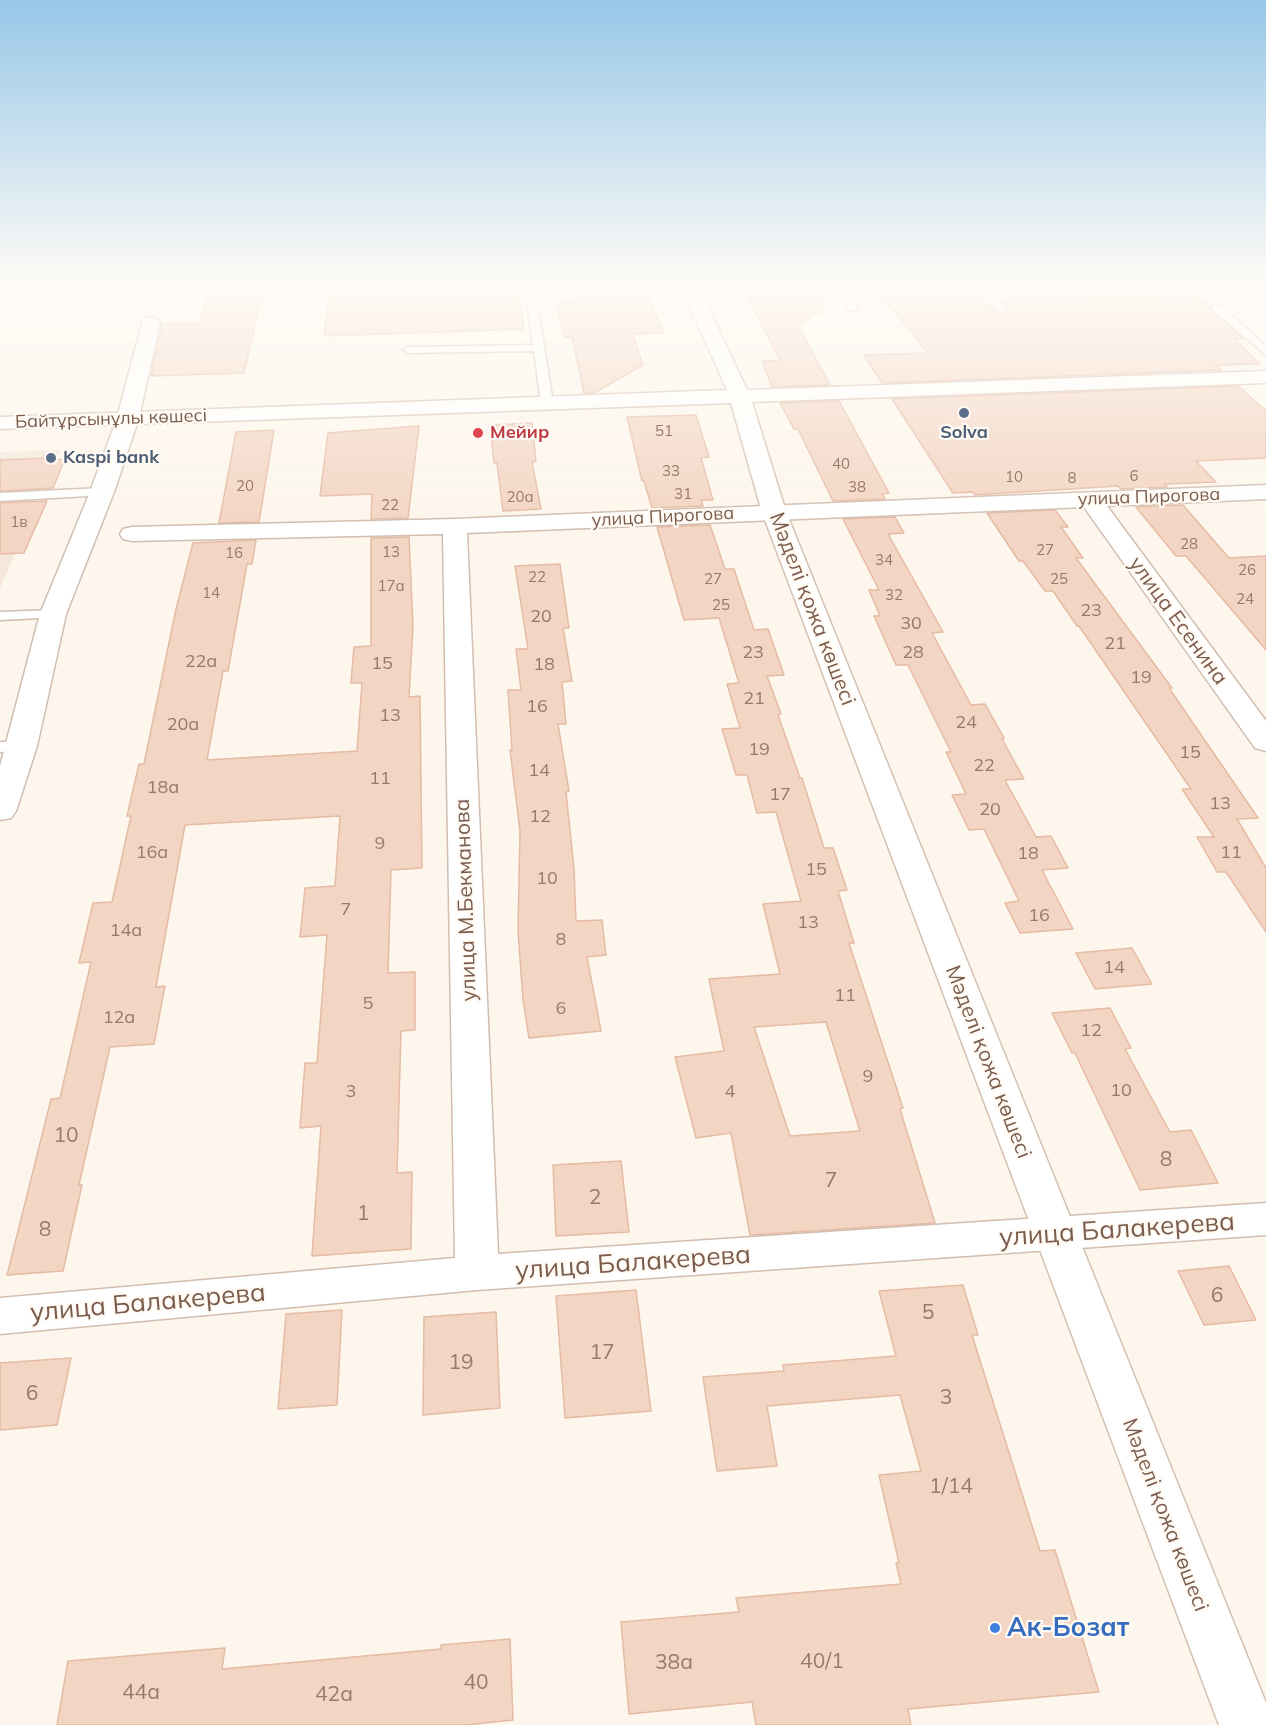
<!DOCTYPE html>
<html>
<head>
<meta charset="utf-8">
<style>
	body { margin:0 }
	canvas { display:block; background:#fdf6ec }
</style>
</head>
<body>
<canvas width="1266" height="1725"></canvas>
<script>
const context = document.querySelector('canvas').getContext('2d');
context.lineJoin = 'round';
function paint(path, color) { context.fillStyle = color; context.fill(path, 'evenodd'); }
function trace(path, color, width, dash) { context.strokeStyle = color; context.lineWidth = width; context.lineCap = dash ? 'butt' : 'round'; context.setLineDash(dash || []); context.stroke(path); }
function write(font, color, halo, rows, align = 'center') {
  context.font = font + ' Mulish,sans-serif'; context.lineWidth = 4.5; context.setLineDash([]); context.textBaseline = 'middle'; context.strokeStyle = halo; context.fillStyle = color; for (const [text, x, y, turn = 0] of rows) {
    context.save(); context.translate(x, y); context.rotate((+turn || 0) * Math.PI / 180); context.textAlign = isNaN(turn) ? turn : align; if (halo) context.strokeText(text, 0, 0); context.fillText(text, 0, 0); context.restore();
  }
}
paint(new Path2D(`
	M 60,450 L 0,588 L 0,452 Z`), '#f5e8da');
const building = new Path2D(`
	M 212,283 L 265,283 L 244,373 L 151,376 L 162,324 L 199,323 Z
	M 331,283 L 517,283 L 524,329 L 324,336 Z
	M 741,283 L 810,283 L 825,308 L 798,325 L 830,385 L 772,387 L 762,361 L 780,361 Z
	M 871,283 L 943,283 L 952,293 L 963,292 L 972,301 L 982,301 L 998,314 L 1009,310 L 1000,301 L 1194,294 L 1243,339 L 1234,339 L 1260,364 L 1215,365 L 1221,370 L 882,383 L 864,355 L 928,353 Z
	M 643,285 L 664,333 L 633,334 L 643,365 L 594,393 L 584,393 L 572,337 L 565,337 L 555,302 L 600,300 L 597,286 Z
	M 1238,386 L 1266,411 L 1266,458 L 1196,461 L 1216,482 L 1165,484 L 1167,487 L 1121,489 L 1118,486 L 975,495 L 973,492 L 953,493 L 892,399 Z
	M 839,401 L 889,493 L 882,494 L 885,499 L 833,501 L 798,429 L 794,429 L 780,403 Z
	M 696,415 L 709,457 L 701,458 L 713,500 L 701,500 L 703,506 L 652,508 L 644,481 L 642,481 L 627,417 Z
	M 532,423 L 536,461 L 532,462 L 541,509 L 503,511 L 497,463 L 494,463 L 490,425 Z
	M 419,426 L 408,518 L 371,519 L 372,494 L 320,496 L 328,433 Z
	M 274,430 L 259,522 L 219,523 L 236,432 Z
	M 51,458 L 51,460 L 65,459 L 53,488 L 0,491 L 0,460 Z
	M 47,501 L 24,553 L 0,554 L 0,503 Z
	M 1183,505 L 1229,558 L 1266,556 L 1266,650 L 1186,556 L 1176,556 L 1136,507 Z
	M 1055,510 L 1068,527 L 1061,527 L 1083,558 L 1076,558 L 1172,688 L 1169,688 L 1258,818 L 1237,819 L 1266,868 L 1266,932 L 1226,872 L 1217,872 L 1197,837 L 1214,837 L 1182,789 L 1191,789 L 1079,626 L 1077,626 L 1053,591 L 1045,591 L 1023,561 L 1019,561 L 987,513 Z
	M 895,517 L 904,533 L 888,534 L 943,632 L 932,633 L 971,705 L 985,704 L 1004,738 L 1002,739 L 1024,779 L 1005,780 L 1036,837 L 1051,836 L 1068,868 L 1042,870 L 1073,929 L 1020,933 L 1005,903 L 1019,901 L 984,829 L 969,830 L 952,795 L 966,794 L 946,752 L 951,752 L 908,665 L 896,665 L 874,616 L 880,616 L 869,590 L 879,590 L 843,519 Z
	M 710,525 L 725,569 L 734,569 L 754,630 L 768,629 L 784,675 L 767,676 L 781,714 L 778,715 L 800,778 L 802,778 L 824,848 L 833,848 L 847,890 L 838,891 L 854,943 L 849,943 L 903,1108 L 900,1109 L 935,1223 L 750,1235 L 731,1133 L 696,1138 L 675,1057 L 724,1051 L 709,979 L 780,974 L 763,904 L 801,901 L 776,812 L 757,813 L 747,775 L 736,775 L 722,729 L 740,728 L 727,684 L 739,683 L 719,618 L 684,620 L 657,527 ZM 826,1022 L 860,1131 L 790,1136 L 754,1027 Z
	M 409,537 L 413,627 L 409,697 L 420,696 L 422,868 L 391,870 L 388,973 L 415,972 L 415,1030 L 401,1031 L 397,1173 L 412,1172 L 411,1249 L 312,1256 L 321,1126 L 300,1128 L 305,1063 L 317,1063 L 327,935 L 300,937 L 305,888 L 335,886 L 340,816 L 185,825 L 156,987 L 165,986 L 154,1044 L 110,1047 L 79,1185 L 82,1185 L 63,1271 L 7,1275 L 51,1099 L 60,1098 L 91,962 L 79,963 L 93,903 L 112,902 L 131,816 L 127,816 L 139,764 L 144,764 L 176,609 L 193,543 L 256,540 L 252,564 L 247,564 L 228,671 L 223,671 L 207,760 L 357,751 L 362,683 L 351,683 L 354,647 L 371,646 L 371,538 Z
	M 560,564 L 569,628 L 563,628 L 572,681 L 562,682 L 566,724 L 558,724 L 569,791 L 566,792 L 574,869 L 576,921 L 602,920 L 606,955 L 587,957 L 601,1031 L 529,1038 L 523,1000 L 518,931 L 520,831 L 510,750 L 512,750 L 508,690 L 521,690 L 516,649 L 528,649 L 515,566 Z
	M 1132,948 L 1152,984 L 1095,989 L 1076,953 Z
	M 1110,1008 L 1131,1048 L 1125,1049 L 1170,1132 L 1191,1130 L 1218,1183 L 1140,1190 L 1075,1053 L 1072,1053 L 1052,1013 Z
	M 621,1161 L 629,1232 L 556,1236 L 553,1165 Z
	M 1229,1266 L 1256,1320 L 1204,1325 L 1178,1271 Z
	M 963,1285 L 978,1335 L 972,1335 L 1040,1551 L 1055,1550 L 1099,1692 L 908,1709 L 911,1725 L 756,1725 L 752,1702 L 629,1714 L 621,1622 L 739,1612 L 736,1598 L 901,1584 L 896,1563 L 899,1563 L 879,1475 L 921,1471 L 900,1395 L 767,1406 L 777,1466 L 717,1471 L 703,1377 L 784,1371 L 783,1365 L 896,1356 L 879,1291 Z
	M 636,1290 L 651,1411 L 565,1418 L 556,1296 Z
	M 342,1310 L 337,1405 L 278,1409 L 286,1314 Z
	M 496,1312 L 500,1408 L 423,1415 L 424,1317 Z
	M 71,1358 L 57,1425 L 0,1430 L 0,1363 Z
	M 510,1639 L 513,1720 L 466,1725 L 57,1725 L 68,1661 L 225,1648 L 222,1669 L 441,1649 L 441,1645 Z`);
paint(building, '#f3d5c3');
trace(building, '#e6bba3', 1.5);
const lane = new Path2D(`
	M 524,283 L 534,283 L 553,403 L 551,405 L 547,406 L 541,403 L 534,351 L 408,353 L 403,350 L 408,347 L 533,345 Z
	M 832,283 L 842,283 L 858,309 L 857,311 L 849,311 Z
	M 965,283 L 976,283 L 1007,310 L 998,312 Z
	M 1185,283 L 1266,283 L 1266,287 L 1202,289 L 1212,299 L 1207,302 L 1191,289 L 1031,293 L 1026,290 L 1031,287 Z
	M 1212,305 L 1220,305 L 1266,346 L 1266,355 L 1212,309 Z
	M 102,488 L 108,492 L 106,495 L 0,501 L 0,493 Z
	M 53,610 L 60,614 L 58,617 L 0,620 L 0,612 Z
	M 22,741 L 28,743 L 30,746 L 28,749 L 0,752 L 0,742 Z`);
const street = new Path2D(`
	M 151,317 L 158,319 L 160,323 L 139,418 L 114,492 L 66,614 L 37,746 L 16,811 L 11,818 L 0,820 L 0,766 L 40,614 L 90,492 L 117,418 L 142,323 L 144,319 Z
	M 1266,485 L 1266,499 L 1107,506 L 1266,721 L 1266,751 L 1255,748 L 1084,507 L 467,533 L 498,1254 L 1266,1203 L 1266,1235 L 477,1290 L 0,1334 L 0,1298 L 455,1258 L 443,534 L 132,541 L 123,539 L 120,534 L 123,529 L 132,527 L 455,519 Z`);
const secondary = new Path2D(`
	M 679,283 L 697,283 L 747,390 L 1266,371 L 1266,383 L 752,402 L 786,512 L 1266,1703 L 1266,1725 L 1219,1725 L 762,512 L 731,403 L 0,429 L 0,417 L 727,390 Z`);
trace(lane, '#d1beb0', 3);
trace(street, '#d1beb0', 3);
trace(secondary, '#d6c0b0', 3);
paint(lane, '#fff');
paint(street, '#fff');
paint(secondary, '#fff');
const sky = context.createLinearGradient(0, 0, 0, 524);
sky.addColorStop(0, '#97c7e8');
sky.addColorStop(0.54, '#fefbf6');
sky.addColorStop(1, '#fefbf600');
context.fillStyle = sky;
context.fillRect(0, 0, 1266, 524);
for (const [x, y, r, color] of [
	[964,413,6,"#5c6f8a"],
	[478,433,6,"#e0444e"],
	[51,458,6,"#5c6f8a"],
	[995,1628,6,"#3f7fe0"]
]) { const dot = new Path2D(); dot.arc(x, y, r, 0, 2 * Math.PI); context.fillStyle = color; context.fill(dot); trace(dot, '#fffaf3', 2); }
write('15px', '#987a6a', null, [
	["51",664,431],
	["40",841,464],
	["33",671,471],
	["6",1134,476],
	["10",1014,477],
	["8",1072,478],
	["20",245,486],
	["38",857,487],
	["31",683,494],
	["20а",520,497],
	["22",390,505],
	["1в",19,522],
	["28",1189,544],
	["27",1045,550],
	["13",391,552],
	["16",234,553],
	["34",884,560],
	["26",1247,570],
	["22",537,577],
	["27",713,579],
	["25",1059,579],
	["17а",391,586],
	["14",211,593],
	["32",894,595],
	["24",1245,599],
	["25",721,605]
]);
write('18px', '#7a5c4d', '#fffaf3', [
	["Байтұрсынұлы көшесі",111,419,-2],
	["улица Пирогова",1149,497,-2],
	["улица Пирогова",663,517,-3]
]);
write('bold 18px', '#be3a42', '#fffaf3', [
	["Мейир",490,433]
], 'left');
write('bold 18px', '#4e5e75', '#fffaf3', [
	["Solva",964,433],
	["Kaspi bank",63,458,"left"]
]);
write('18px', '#987a6a', null, [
	["23",1091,611],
	["20",541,617],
	["30",911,624],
	["21",1115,644],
	["23",753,653],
	["28",913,653],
	["22а",201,662],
	["15",382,664],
	["18",544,665],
	["19",1141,678],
	["21",754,699],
	["16",537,707],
	["13",390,716],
	["24",966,723],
	["20а",183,725],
	["19",759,750],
	["15",1190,753],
	["22",984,766],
	["14",539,771],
	["11",380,779],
	["18а",163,788],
	["17",780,795],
	["13",1220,804],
	["20",990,810],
	["12",540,817],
	["9",380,844],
	["16а",152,853],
	["11",1231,853],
	["18",1028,854],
	["15",816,870],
	["10",547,879],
	["7",346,910],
	["16",1039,916],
	["13",808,923],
	["14а",126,931],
	["8",561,940],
	["14",1114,968],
	["11",845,996],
	["5",368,1004],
	["6",561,1009],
	["12а",119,1018],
	["12",1091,1031],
	["9",868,1077],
	["10",1121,1091],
	["3",351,1092],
	["4",730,1092]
]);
write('21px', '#7a5c4d', '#fffaf3', [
	["Мәделі қожа көшесі",812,609,69],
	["улица Есенина",1178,621,54],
	["улица М.Бекманова",466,900,-92],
	["Мәделі қожа көшесі",988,1062,69],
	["Мәделі қожа көшесі",1165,1515,69]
]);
write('21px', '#987a6a', null, [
	["10",66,1136],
	["8",1166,1160],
	["7",831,1181],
	["2",595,1198],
	["1",363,1214],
	["8",45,1230],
	["6",1217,1296],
	["5",928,1313],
	["17",602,1353],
	["19",461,1363],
	["6",32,1394],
	["3",946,1398],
	["1/14",951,1487],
	["40/1",822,1662],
	["38а",674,1663],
	["40",476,1683],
	["44а",141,1693],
	["42а",334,1695]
]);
write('26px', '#7a5c4d', '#fffaf3', [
	["улица Балакерева",1117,1230,-4],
	["улица Балакерева",633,1263,-4],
	["улица Балакерева",148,1303,-5]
]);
write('bold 26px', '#366cbe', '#fffaf3', [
	["Ак-Бозат",1007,1628]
], 'left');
</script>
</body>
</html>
